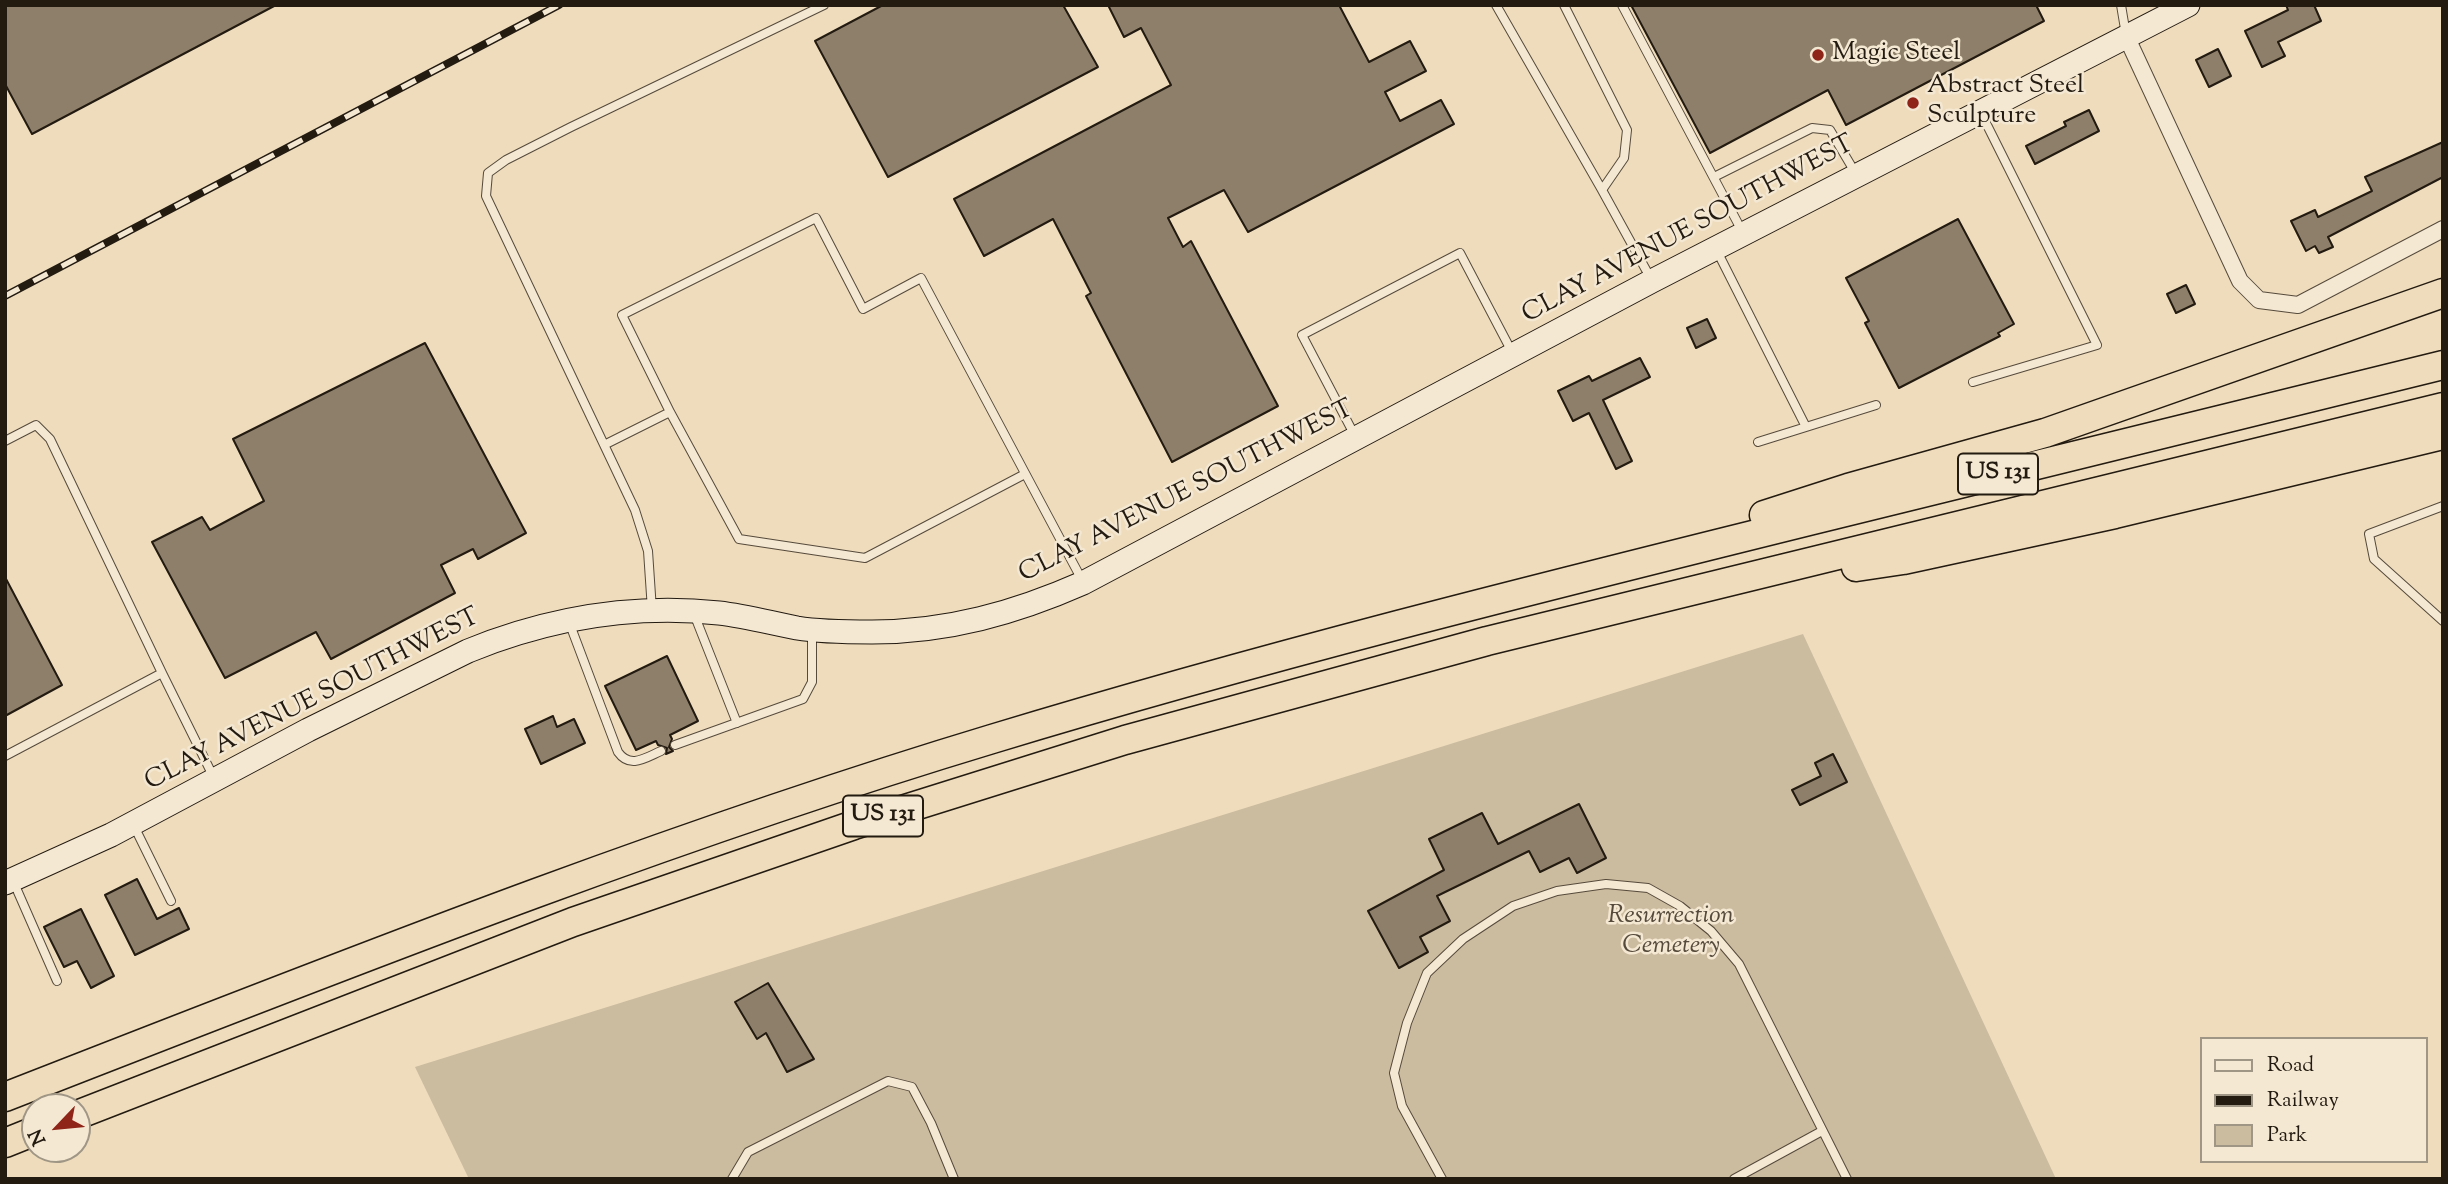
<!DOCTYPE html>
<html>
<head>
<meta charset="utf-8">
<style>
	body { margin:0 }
	#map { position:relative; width:2448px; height:1184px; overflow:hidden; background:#eedcbc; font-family:"Sorts Mill Goudy",serif }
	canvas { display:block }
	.frame { position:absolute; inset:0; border:7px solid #231a10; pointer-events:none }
	.legend { position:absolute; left:2200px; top:1037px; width:228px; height:126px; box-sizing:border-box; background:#f4e8d3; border:2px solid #a09685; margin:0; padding:9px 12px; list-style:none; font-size:21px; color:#231a10 }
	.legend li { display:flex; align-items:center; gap:14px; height:35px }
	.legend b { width:35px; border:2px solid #a09685 }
	.north { position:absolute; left:21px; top:1093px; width:70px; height:70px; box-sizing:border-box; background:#f4e8d3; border:2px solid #a09685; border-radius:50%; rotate:244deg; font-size:19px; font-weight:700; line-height:28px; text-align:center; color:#231a10 }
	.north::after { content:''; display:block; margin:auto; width:24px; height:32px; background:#8f2418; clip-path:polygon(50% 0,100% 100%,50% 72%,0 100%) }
</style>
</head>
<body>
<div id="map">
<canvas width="2448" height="1184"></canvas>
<div class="frame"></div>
<ul class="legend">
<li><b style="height:9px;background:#f4e8d3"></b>Road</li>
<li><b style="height:9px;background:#231a10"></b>Railway</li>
<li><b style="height:19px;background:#cbbb9f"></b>Park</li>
</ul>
<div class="north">N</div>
</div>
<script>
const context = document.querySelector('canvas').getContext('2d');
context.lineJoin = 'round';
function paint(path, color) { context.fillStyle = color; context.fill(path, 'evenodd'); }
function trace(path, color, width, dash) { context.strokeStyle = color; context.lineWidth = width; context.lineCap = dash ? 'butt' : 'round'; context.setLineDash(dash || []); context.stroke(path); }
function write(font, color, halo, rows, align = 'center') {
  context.font = font + ' "Sorts Mill Goudy",serif'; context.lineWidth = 5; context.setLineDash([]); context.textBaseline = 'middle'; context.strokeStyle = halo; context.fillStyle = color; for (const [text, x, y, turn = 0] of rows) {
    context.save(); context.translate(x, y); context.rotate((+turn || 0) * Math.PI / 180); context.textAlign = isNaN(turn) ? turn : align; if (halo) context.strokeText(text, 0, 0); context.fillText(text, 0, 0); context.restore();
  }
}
paint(new Path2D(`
	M 1803,634 L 2056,1179 L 469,1179 L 415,1067 Z`), '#cbbb9f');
const building = new Path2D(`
	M 5,5 L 276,5 L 32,134 L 5,84 Z
	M 883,5 L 1063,5 L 1098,67 L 888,177 L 815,41 Z
	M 1108,5 L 1339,5 L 1369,62 L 1410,41 L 1426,71 L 1385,92 L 1400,121 L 1441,100 L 1454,124 L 1248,232 L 1224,190 L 1168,218 L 1183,247 L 1191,241 L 1278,406 L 1172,462 L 1086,296 L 1091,293 L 1053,219 L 984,256 L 954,199 L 1171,85 L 1141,28 L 1124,37 Z
	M 1631,5 L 2036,5 L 2044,21 L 1846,125 L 1828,90 L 1710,153 Z
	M 2286,5 L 2314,5 L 2321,21 L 2278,42 L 2285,56 L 2262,67 L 2245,31 L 2288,10 Z
	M 2218,49 L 2231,76 L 2209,87 L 2196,60 Z
	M 2089,110 L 2099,131 L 2035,164 L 2026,146 L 2066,126 L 2064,122 Z
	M 2443,142 L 2443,177 L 2328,237 L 2333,247 L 2319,253 L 2315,246 L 2306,251 L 2291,221 L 2315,210 L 2318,217 L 2372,191 L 2365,177 Z
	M 1958,219 L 2014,324 L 1998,333 L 2000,336 L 1899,388 L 1865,323 L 1869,321 L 1846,278 Z
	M 2186,285 L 2195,304 L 2176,313 L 2167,294 Z
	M 1707,319 L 1716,338 L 1696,348 L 1687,328 Z
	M 425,343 L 526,533 L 478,559 L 473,549 L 441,565 L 455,593 L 331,659 L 316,632 L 225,678 L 152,542 L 202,517 L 210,530 L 264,501 L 233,439 Z
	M 1640,358 L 1650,377 L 1603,400 L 1632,461 L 1616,469 L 1589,413 L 1573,421 L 1558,391 L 1589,376 L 1592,381 Z
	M 5,577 L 62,685 L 5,716 Z
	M 667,656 L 698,721 L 670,735 L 672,739 L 669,747 L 673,751 L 666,754 L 667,748 L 658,745 L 656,741 L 636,750 L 605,686 Z
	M 553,716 L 557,727 L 574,719 L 585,743 L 541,764 L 525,729 Z
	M 1833,754 L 1847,782 L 1800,805 L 1792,790 L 1821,776 L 1815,763 Z
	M 1579,804 L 1606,858 L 1577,873 L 1569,858 L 1540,872 L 1529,851 L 1437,896 L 1450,921 L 1420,937 L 1428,952 L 1399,968 L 1368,911 L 1444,870 L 1429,839 L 1482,813 L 1498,844 Z
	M 137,879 L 157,919 L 179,908 L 189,929 L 135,955 L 105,895 Z
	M 81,909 L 114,976 L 91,988 L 77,961 L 64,967 L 44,927 Z
	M 768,983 L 814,1059 L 787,1072 L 766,1033 L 757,1039 L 735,1002 Z`);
paint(building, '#8d7f69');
trace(building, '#231a10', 2);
const lane = new Path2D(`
	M 1496,5 L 1602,190
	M 1564,5 L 1627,130 L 1624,158 L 1602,190 L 1651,279
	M 1622,5 L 1742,231
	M 2121,5 L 2126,35
	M 1714,177 L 1812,128 L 1830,130 L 1856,174
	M 1717,251 L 1806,427 L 1876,405
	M 1973,382 L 2097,345 L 1982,115
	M 670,412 L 622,315 L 816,218 L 863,309 L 921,278 L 1082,580
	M 1355,436 L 1302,335 L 1460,253 L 1512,352
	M 5,441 L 36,425 L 50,439 L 162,673
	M 1758,442 L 1806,427
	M 606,444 L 670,412 L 739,539 L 865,558 L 1025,474
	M 2443,506 L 2369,534 L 2374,559 L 2443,621
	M 652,610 L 648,551 L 635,510 L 486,196 L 488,173 L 506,160 L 571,127 L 824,5
	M 694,614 L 737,723
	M 569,622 L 618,752 C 630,769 645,758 661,751
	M 675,745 L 803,699 L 812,682 L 812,632
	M 5,756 L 162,673 L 214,778
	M 134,826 L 171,901
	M 14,883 L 57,981
	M 732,1179 L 748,1152 L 888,1081 L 912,1087 L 931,1123 L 954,1179
	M 1442,1179 L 1402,1106 L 1394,1073 L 1407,1023 L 1427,973 L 1463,939 L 1513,906 L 1557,891 L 1606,884 L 1648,888 L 1680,906 L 1711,931 L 1739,964 L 1847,1179
	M 1734,1179 L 1822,1131`);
const street = new Path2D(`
	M 2127,38 L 2240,281 L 2259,300 L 2298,305 L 2443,229`);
const secondary = new Path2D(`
	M 5,883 L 111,835 L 308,730 L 468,651 C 549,618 632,604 719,613 C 745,616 771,623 797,628 C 821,632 848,632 872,632 C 947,632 1015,613 1083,583 L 1652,281 L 2188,5`);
const highway = new Path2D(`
	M 1764,515 L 1848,488 L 2045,433 L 2443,293
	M 1856,567 L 1903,560 L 2115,514 L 2443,435
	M 5,1097 C 331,970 657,840 992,739 C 1262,657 1535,589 1809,521 C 2020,469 2231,417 2443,365
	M 77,1115 L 573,922 L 854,825 L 1125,740 L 1487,641 L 2443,407
	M 5,1143 L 35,1131`);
trace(lane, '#564a3b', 10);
trace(street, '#564a3b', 18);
trace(secondary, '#231a10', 25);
trace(highway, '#231a10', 31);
trace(lane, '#f4e8d3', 8);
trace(street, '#f4e8d3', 16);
trace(secondary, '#f4e8d3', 23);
trace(highway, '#eedcbc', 28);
const rail = new Path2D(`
	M 5,296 L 559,5`);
trace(rail, '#231a10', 8);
trace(rail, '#f4e8d3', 5, [16]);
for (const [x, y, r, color] of [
	[1818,55,7,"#8f2418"],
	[1913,103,7,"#8f2418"]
]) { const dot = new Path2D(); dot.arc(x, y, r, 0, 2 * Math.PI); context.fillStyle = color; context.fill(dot); trace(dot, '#f4e8d3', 2.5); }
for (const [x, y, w] of [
	[1998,474,80],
	[883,816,80]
]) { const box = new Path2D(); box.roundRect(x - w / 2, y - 20.5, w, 41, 5); context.fillStyle = '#f4e8d3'; context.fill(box); trace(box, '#231a10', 2); }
write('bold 24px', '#231a10', null, [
	["US 131",1998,474],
	["US 131",883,816]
]);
write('26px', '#231a10', '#f4e8d3', [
	["Magic Steel",1832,55],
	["Abstract Steel",1927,88],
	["Sculpture",1927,118]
], 'left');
write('26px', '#231a10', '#f4e8d3', [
	["CLAY AVENUE SOUTHWEST",1689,231,-28],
	["CLAY AVENUE SOUTHWEST",1187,493,-27],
	["CLAY AVENUE SOUTHWEST",313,701,-27]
]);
write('italic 26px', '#554a3b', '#f4e8d3', [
	["Resurrection",1671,918],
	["Cemetery",1671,948]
]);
</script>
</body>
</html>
